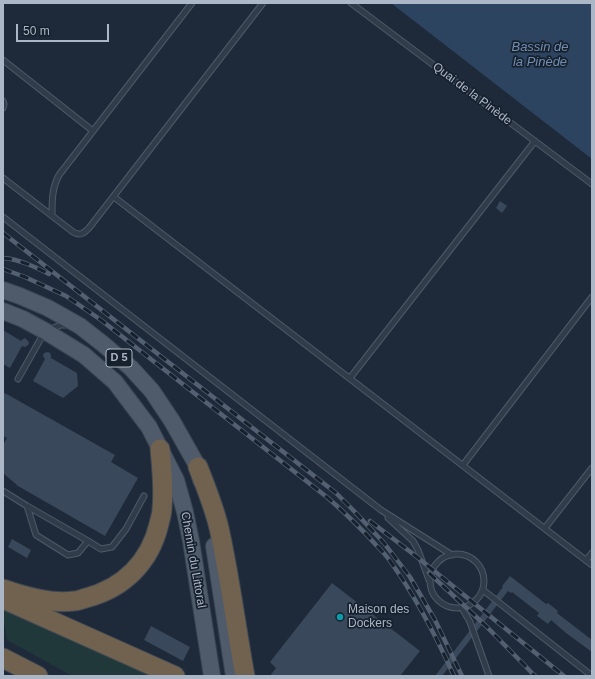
<!DOCTYPE html>
<html>
<head>
<meta charset="utf-8">
<style>
	body { margin:0 }
	#map { position:relative; width:595px; height:679px; overflow:hidden; background:#1e2a39; font-family:Helvetica,sans-serif }
	canvas { display:block }
	.frame { position:absolute; inset:0; border:4px solid #abb6c7; pointer-events:none }
	.scale { position:absolute; left:16px; top:24px; width:93px; height:18px; box-sizing:border-box; border:2px solid #abb6c7; border-top:0; padding-left:5px; font-size:12px; line-height:14px; white-space:nowrap; color:#abb6c7; -webkit-text-stroke:3px #17212e; paint-order:stroke }
</style>
</head>
<body>
<div id="map">
<canvas width="595" height="679"></canvas>
<div class="frame"></div>
<div class="scale">50 m</div>
</div>
<script>
const context = document.querySelector('canvas').getContext('2d');
context.lineJoin = 'round';
function paint(path, color) { context.fillStyle = color; context.fill(path, 'evenodd'); }
function trace(path, color, width, dash) { context.strokeStyle = color; context.lineWidth = width; context.lineCap = dash ? 'butt' : 'round'; context.setLineDash(dash || []); context.stroke(path); }
function write(font, color, halo, rows, align = 'center') {
  context.font = font + ' Helvetica,sans-serif'; context.lineWidth = 3.5; context.setLineDash([]); context.textBaseline = 'middle'; context.strokeStyle = halo; context.fillStyle = color; for (const [text, x, y, turn = 0] of rows) {
    context.save(); context.translate(x, y); context.rotate((+turn || 0) * Math.PI / 180); context.textAlign = isNaN(turn) ? turn : align; if (halo) context.strokeText(text, 0, 0); context.fillText(text, 0, 0); context.restore();
  }
}
paint(new Path2D(`
	M 3,607 L 159,676 L 72,676 L 7,640 L 3,615 Z`), '#20383a');
paint(new Path2D(`
	M 391,3 L 592,3 L 592,159 Z`), '#2d4460');
paint(new Path2D(`
	M 500,201 L 507,206 L 502,213 L 496,208 Z
	M 3,330 L 21,341 L 23,339 L 25,338 L 28,341 L 29,343 L 28,345 L 25,347 L 22,346 L 10,368 L 3,364 Z
	M 48,352 L 50,353 L 51,355 L 51,358 L 77,373 L 78,386 L 63,398 L 33,381 L 45,359 L 43,356 L 44,353 Z
	M 3,392 L 115,455 L 111,462 L 138,478 L 105,536 L 18,486 L 3,473 L 3,445 L 7,438 L 3,436 Z
	M 12,539 L 31,550 L 27,558 L 8,547 Z
	M 510,576 L 546,604 L 548,603 L 558,611 L 557,613 L 592,640 L 592,652 L 566,633 L 551,620 L 548,624 L 537,616 L 539,613 L 512,592 L 511,593 L 508,591 L 442,676 L 435,676 L 503,587 L 502,586 Z
	M 332,583 L 420,651 L 400,676 L 270,676 L 276,668 L 270,662 Z
	M 151,626 L 190,647 L 183,661 L 144,640 Z`), '#39485a');
const service = new Path2D(`
	M 351,3 L 592,184
	M 3,60 L 93,131
	M 3,101 L 4,104 L 3,108
	M 3,178 L 73,232 C 80,236 83,234 89,228 L 263,3
	M 114,197 L 592,565
	M 52,215 C 52,201 52,188 59,175 L 192,3
	M 3,217 L 381,510 L 452,555
	M 350,378 L 535,141
	M 18,379 L 45,331 L 61,325 L 68,325
	M 463,465 L 592,297
	M 3,491 L 27,506 L 88,541 L 78,553 L 68,555 L 36,535 L 27,506
	M 388,518 L 413,541 L 418,550 L 429,580
	M 545,528 L 592,468
	M 88,541 L 101,549 L 112,547 L 126,529 L 144,496
	M430 581a27 27 0 1 1 54 0a27 27 0 1 1-54 0Z
	M 586,560 L 592,553
	M 483,590 L 592,676
	M 462,608 L 470,622 L 489,676`);
const primary = new Path2D(`
	M 3,290 L 20,296 L 48,308 L 80,326 L 103,344 L 131,368 L 152,391 L 172,421 L 198,467 L 201,480
	M 3,311 L 23,319 L 45,331 L 84,355 L 115,382 L 149,427 L 176,480 L 185,512 L 191,541 L 212,676
	M 214,546 L 234,676`);
const motorway = new Path2D(`
	M 198,467 C 206,487 214,507 219,528 C 230,577 236,627 245,676
	M 3,589 C 23,596 53,604 74,601 C 78,601 82,599 86,598 C 124,588 150,562 159,524 C 160,519 162,514 162,509 C 164,489 162,469 160,449
	M 3,599 L 175,676
	M 3,658 L 38,676`);
trace(service, '#4f5968', 7);
trace(primary, '#3b4553', 18);
trace(motorway, '#3c4654', 21);
trace(service, '#313c4a', 5);
trace(primary, '#4f5b6a', 16);
trace(motorway, '#70624e', 19);
const rail = new Path2D(`
	M 3,233 L 336,493 L 354,511 L 384,543 L 410,577 L 435,620 L 462,676
	M 3,258 C 19,259 35,267 49,274
	M 3,269 L 25,277 L 66,296 L 101,320 L 328,498 C 345,513 361,528 376,545 C 381,550 386,555 390,561 C 416,597 436,636 454,676
	M 370,521 L 417,557 L 564,676
	M 429,573 L 486,626 L 535,676`);
trace(rail, '#536071', 4.5);
trace(rail, '#17212e', 3, [9]);
for (const [x, y, r, color] of [
	[340,617,4,"#0f9aa8"]
]) { const dot = new Path2D(); dot.arc(x, y, r, 0, 2 * Math.PI); context.fillStyle = color; context.fill(dot); trace(dot, '#17212e', 1.5); }
for (const [x, y, w] of [
	[119,358,26]
]) { const box = new Path2D(); box.roundRect(x - w / 2, y - 9, w, 18, 3); context.fillStyle = '#17212e'; context.fill(box); trace(box, '#abb6c7', 1); }
write('bold 11px', '#abb6c7', null, [
	["D 5",119,358]
]);
write('12px', '#abb6c7', '#17212e', [
	["Quai de la Pinède",472,94,37],
	["Chemin du Littoral",193,560,80]
]);
write('12px', '#abb6c7', '#17212e', [
	["Maison des",348,610],
	["Dockers",348,624]
], 'left');
write('italic 13px', '#708eb2', '#17212e', [
	["Bassin de",540,47],
	["la Pinède",540,62]
]);
</script>
</body>
</html>
